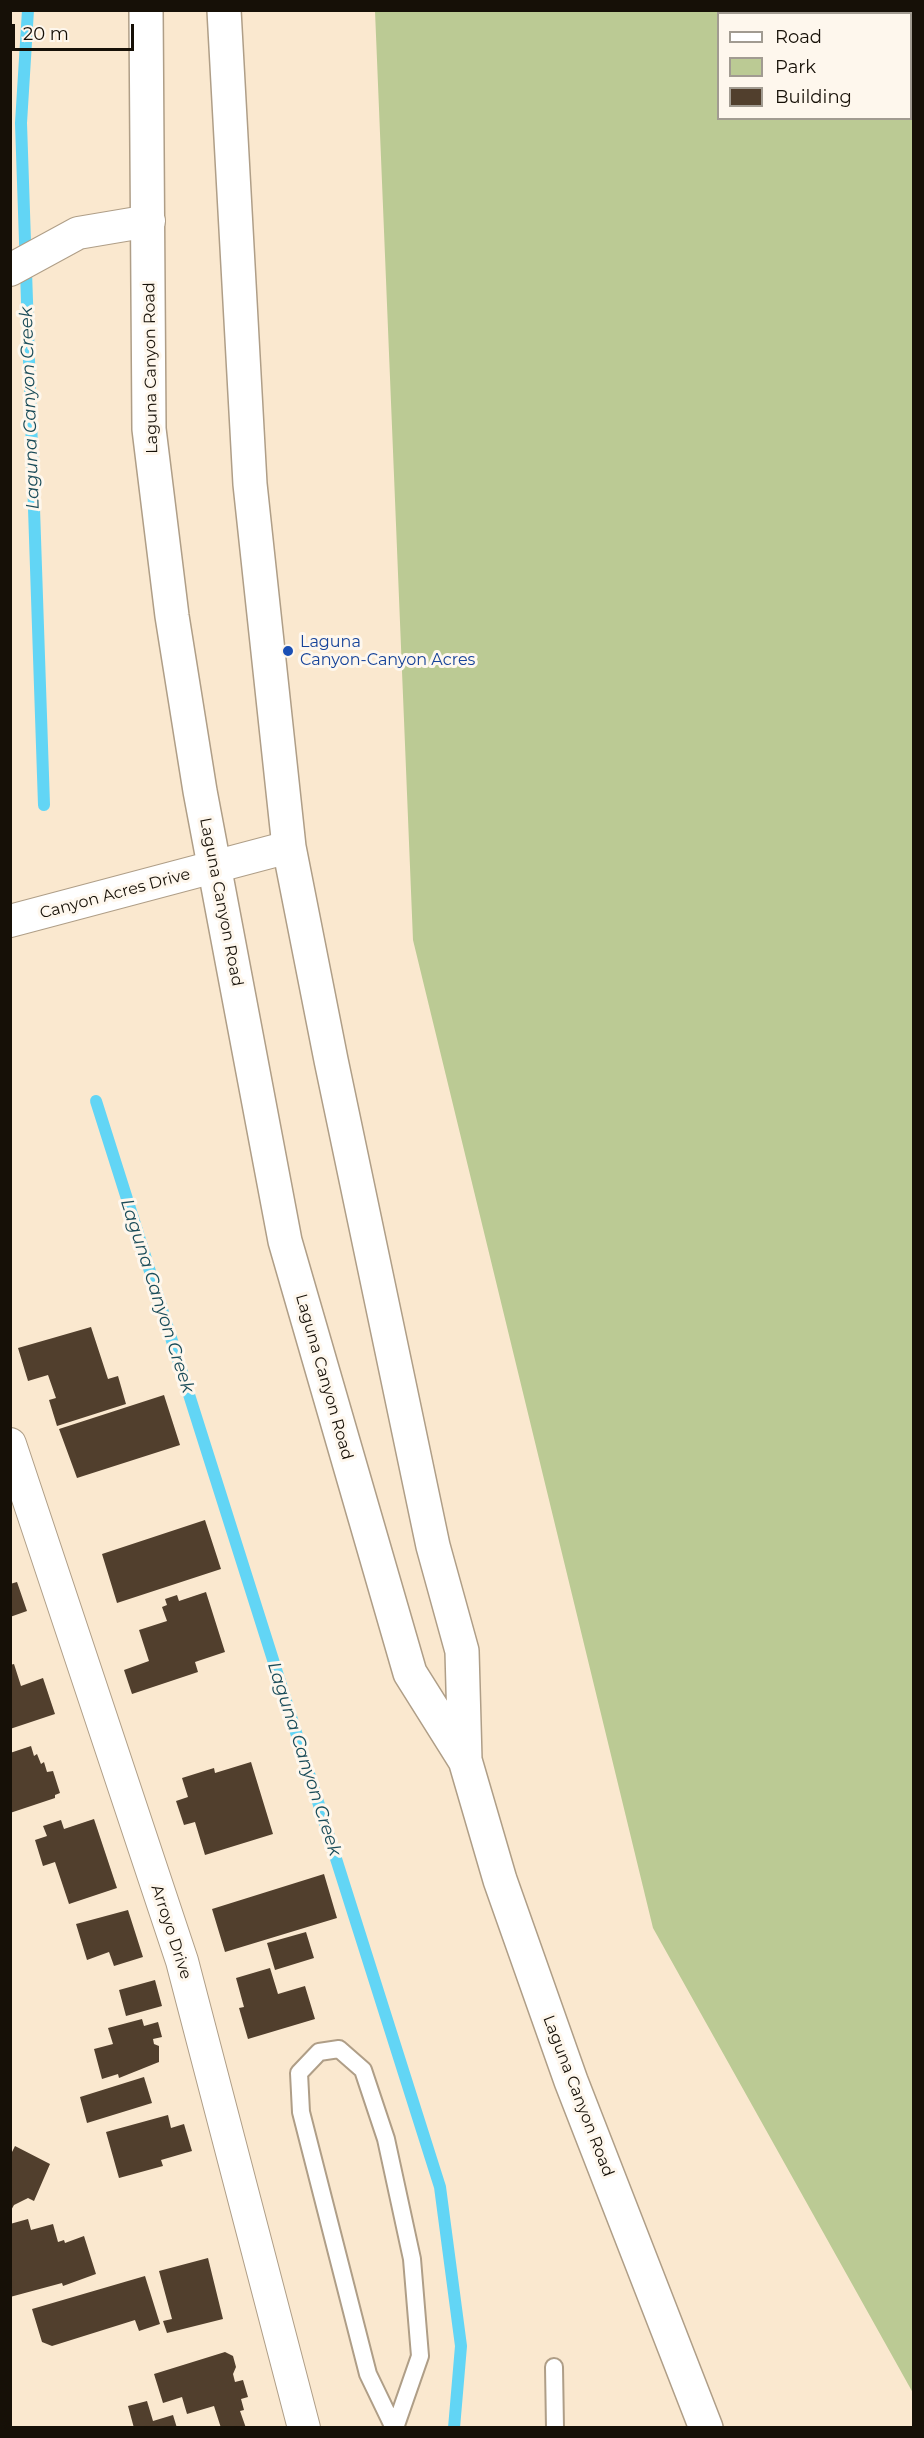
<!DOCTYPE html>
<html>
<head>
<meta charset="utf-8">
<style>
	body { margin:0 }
	#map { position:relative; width:924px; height:2438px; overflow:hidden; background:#fae8cf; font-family:Montserrat,sans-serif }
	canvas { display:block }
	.frame { position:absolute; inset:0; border:12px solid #161007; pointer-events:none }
	.legend { position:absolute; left:717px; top:12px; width:195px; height:108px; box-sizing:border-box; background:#fef7ed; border:2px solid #a19b91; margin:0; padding:8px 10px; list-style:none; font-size:18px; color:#161007 }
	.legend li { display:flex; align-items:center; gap:12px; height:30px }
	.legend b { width:30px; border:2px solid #a19b91 }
	.scale { position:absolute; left:12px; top:24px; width:122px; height:27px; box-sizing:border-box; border:3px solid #161007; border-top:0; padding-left:8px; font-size:18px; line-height:21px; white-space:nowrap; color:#161007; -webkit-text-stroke:4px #fef7ed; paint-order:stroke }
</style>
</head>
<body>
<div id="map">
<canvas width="924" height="2438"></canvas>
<div class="frame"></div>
<ul class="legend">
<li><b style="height:8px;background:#fff"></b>Road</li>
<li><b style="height:16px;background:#bbca94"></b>Park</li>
<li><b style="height:16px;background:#513f2d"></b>Building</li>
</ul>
<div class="scale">20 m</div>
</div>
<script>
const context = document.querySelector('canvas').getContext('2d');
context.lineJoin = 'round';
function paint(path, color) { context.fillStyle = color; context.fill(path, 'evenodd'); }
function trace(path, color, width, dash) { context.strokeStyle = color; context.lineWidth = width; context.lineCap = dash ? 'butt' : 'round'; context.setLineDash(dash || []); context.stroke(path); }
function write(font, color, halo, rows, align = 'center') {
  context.font = font + ' Montserrat,sans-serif'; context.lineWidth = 6; context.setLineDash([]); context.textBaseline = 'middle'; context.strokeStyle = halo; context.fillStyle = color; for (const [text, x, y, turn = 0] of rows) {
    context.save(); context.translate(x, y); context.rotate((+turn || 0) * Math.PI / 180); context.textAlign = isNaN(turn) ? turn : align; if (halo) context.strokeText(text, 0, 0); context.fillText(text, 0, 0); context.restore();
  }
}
paint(new Path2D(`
	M 375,11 L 913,11 L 913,2393 L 653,1928 L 413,940 ZM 718,14 L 910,14 L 910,118 L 718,118 Z`), '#bbca94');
trace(new Path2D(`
	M 28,10 L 21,123 L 44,805
	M 96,1101 L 440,2187 L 461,2346 L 454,2428`), '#62d5f5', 12);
paint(new Path2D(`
	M 91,1327 L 108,1379 L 118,1376 L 126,1404 L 57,1426 L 49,1400 L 56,1398 L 48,1375 L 28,1381 L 18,1348 Z
	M 164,1395 L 180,1445 L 77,1478 L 59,1429 Z
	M 205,1520 L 221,1569 L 117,1603 L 102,1554 Z
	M 17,1582 L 27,1611 L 10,1617 L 10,1584 Z
	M 206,1592 L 225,1652 L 195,1662 L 198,1672 L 132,1694 L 124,1670 L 149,1661 L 139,1630 L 167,1621 L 162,1607 L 167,1605 L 165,1599 L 177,1595 L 179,1601 Z
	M 14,1664 L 21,1686 L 43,1678 L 55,1714 L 10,1729 L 10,1665 Z
	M 31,1746 L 34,1756 L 37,1754 L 41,1764 L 44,1762 L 47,1772 L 53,1771 L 60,1793 L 55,1795 L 55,1798 L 10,1813 L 10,1753 Z
	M 251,1762 L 273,1834 L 205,1855 L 195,1822 L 184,1825 L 176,1801 L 188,1797 L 182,1778 L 214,1768 L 215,1773 Z
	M 94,1819 L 117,1888 L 69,1904 L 55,1862 L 43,1866 L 35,1840 L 47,1836 L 43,1826 L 61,1820 L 64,1829 Z
	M 324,1874 L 337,1918 L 225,1952 L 212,1909 Z
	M 128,1910 L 143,1957 L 114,1966 L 109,1952 L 87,1960 L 76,1924 Z
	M 306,1932 L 314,1958 L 275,1970 L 267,1943 Z
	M 270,1968 L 278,1994 L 305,1986 L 315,2019 L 248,2039 L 239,2008 L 244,2007 L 236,1978 Z
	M 155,1980 L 162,2006 L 126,2016 L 119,1990 Z
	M 142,2019 L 144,2026 L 158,2022 L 162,2037 L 153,2039 L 154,2044 L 159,2046 L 159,2062 L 119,2078 L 118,2074 L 102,2079 L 94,2049 L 113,2044 L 108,2028 Z
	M 144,2077 L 152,2103 L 87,2123 L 80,2097 Z
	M 168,2115 L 171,2128 L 184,2124 L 192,2151 L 161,2160 L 163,2166 L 119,2178 L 106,2132 Z
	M 15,2146 L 50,2164 L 34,2201 L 28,2198 L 14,2205 L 10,2212 L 10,2156 Z
	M 28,2219 L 31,2230 L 53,2224 L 58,2242 L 64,2240 L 65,2243 L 84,2236 L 96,2274 L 63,2286 L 62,2283 L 10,2297 L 10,2224 Z
	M 208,2258 L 223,2319 L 167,2333 L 163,2321 L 172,2319 L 159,2271 Z
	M 145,2276 L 160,2324 L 139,2331 L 135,2320 L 52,2346 L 42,2342 L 32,2309 Z
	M 225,2352 L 233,2356 L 236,2367 L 233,2374 L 235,2382 L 243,2380 L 248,2397 L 241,2399 L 244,2410 L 240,2411 L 246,2428 L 221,2428 L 214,2406 L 187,2414 L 182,2397 L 163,2403 L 154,2374 Z
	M 147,2401 L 153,2421 L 173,2415 L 177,2428 L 134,2428 L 128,2406 Z`), '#513f2d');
const service = new Path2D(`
	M 554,2367 L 555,2428
	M 394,2428 L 368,2374 L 301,2112 L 299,2073 L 319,2052 L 339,2049 L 363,2070 L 386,2139 L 412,2259 L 420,2356 L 395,2428`);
const minor = new Path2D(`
	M 10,270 L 78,233 L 149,221
	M 10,921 L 289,847
	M 10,1444 L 182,1961 L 304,2428`);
const primary = new Path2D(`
	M 146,10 L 149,429 L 172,616 L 200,791 L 285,1241 L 410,1673 L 464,1759
	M 224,10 L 250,484 L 289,847 L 331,1060 L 433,1546 L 462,1651 L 465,1760 L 500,1880 L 571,2081 L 706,2428`);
trace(service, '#af9e87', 20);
trace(minor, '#af9e87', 34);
trace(primary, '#af9e87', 36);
trace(service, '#fff', 16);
trace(minor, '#fff', 32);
trace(primary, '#fff', 33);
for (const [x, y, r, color] of [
	[288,651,6,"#1a4fb4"]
]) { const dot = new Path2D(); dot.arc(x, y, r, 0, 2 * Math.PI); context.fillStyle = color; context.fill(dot); trace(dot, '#fef7ed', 2); }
write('16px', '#161007', '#fef7ed', [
	["Laguna Canyon Road",151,368,-91],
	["Canyon Acres Drive",115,894,-15],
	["Laguna Canyon Road",221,902,79],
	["Laguna Canyon Road",324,1377,74],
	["Arroyo Drive",171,1932,72],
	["Laguna Canyon Road",578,2096,69]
]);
write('16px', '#164399', '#fef7ed', [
	["Laguna",300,642],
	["Canyon-Canyon Acres",300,660]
], 'left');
write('italic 18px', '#1a4c59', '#fef7ed', [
	["Laguna Canyon Creek",30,408,-92],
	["Laguna Canyon Creek",157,1296,72],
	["Laguna Canyon Creek",304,1759,72]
]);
</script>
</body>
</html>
